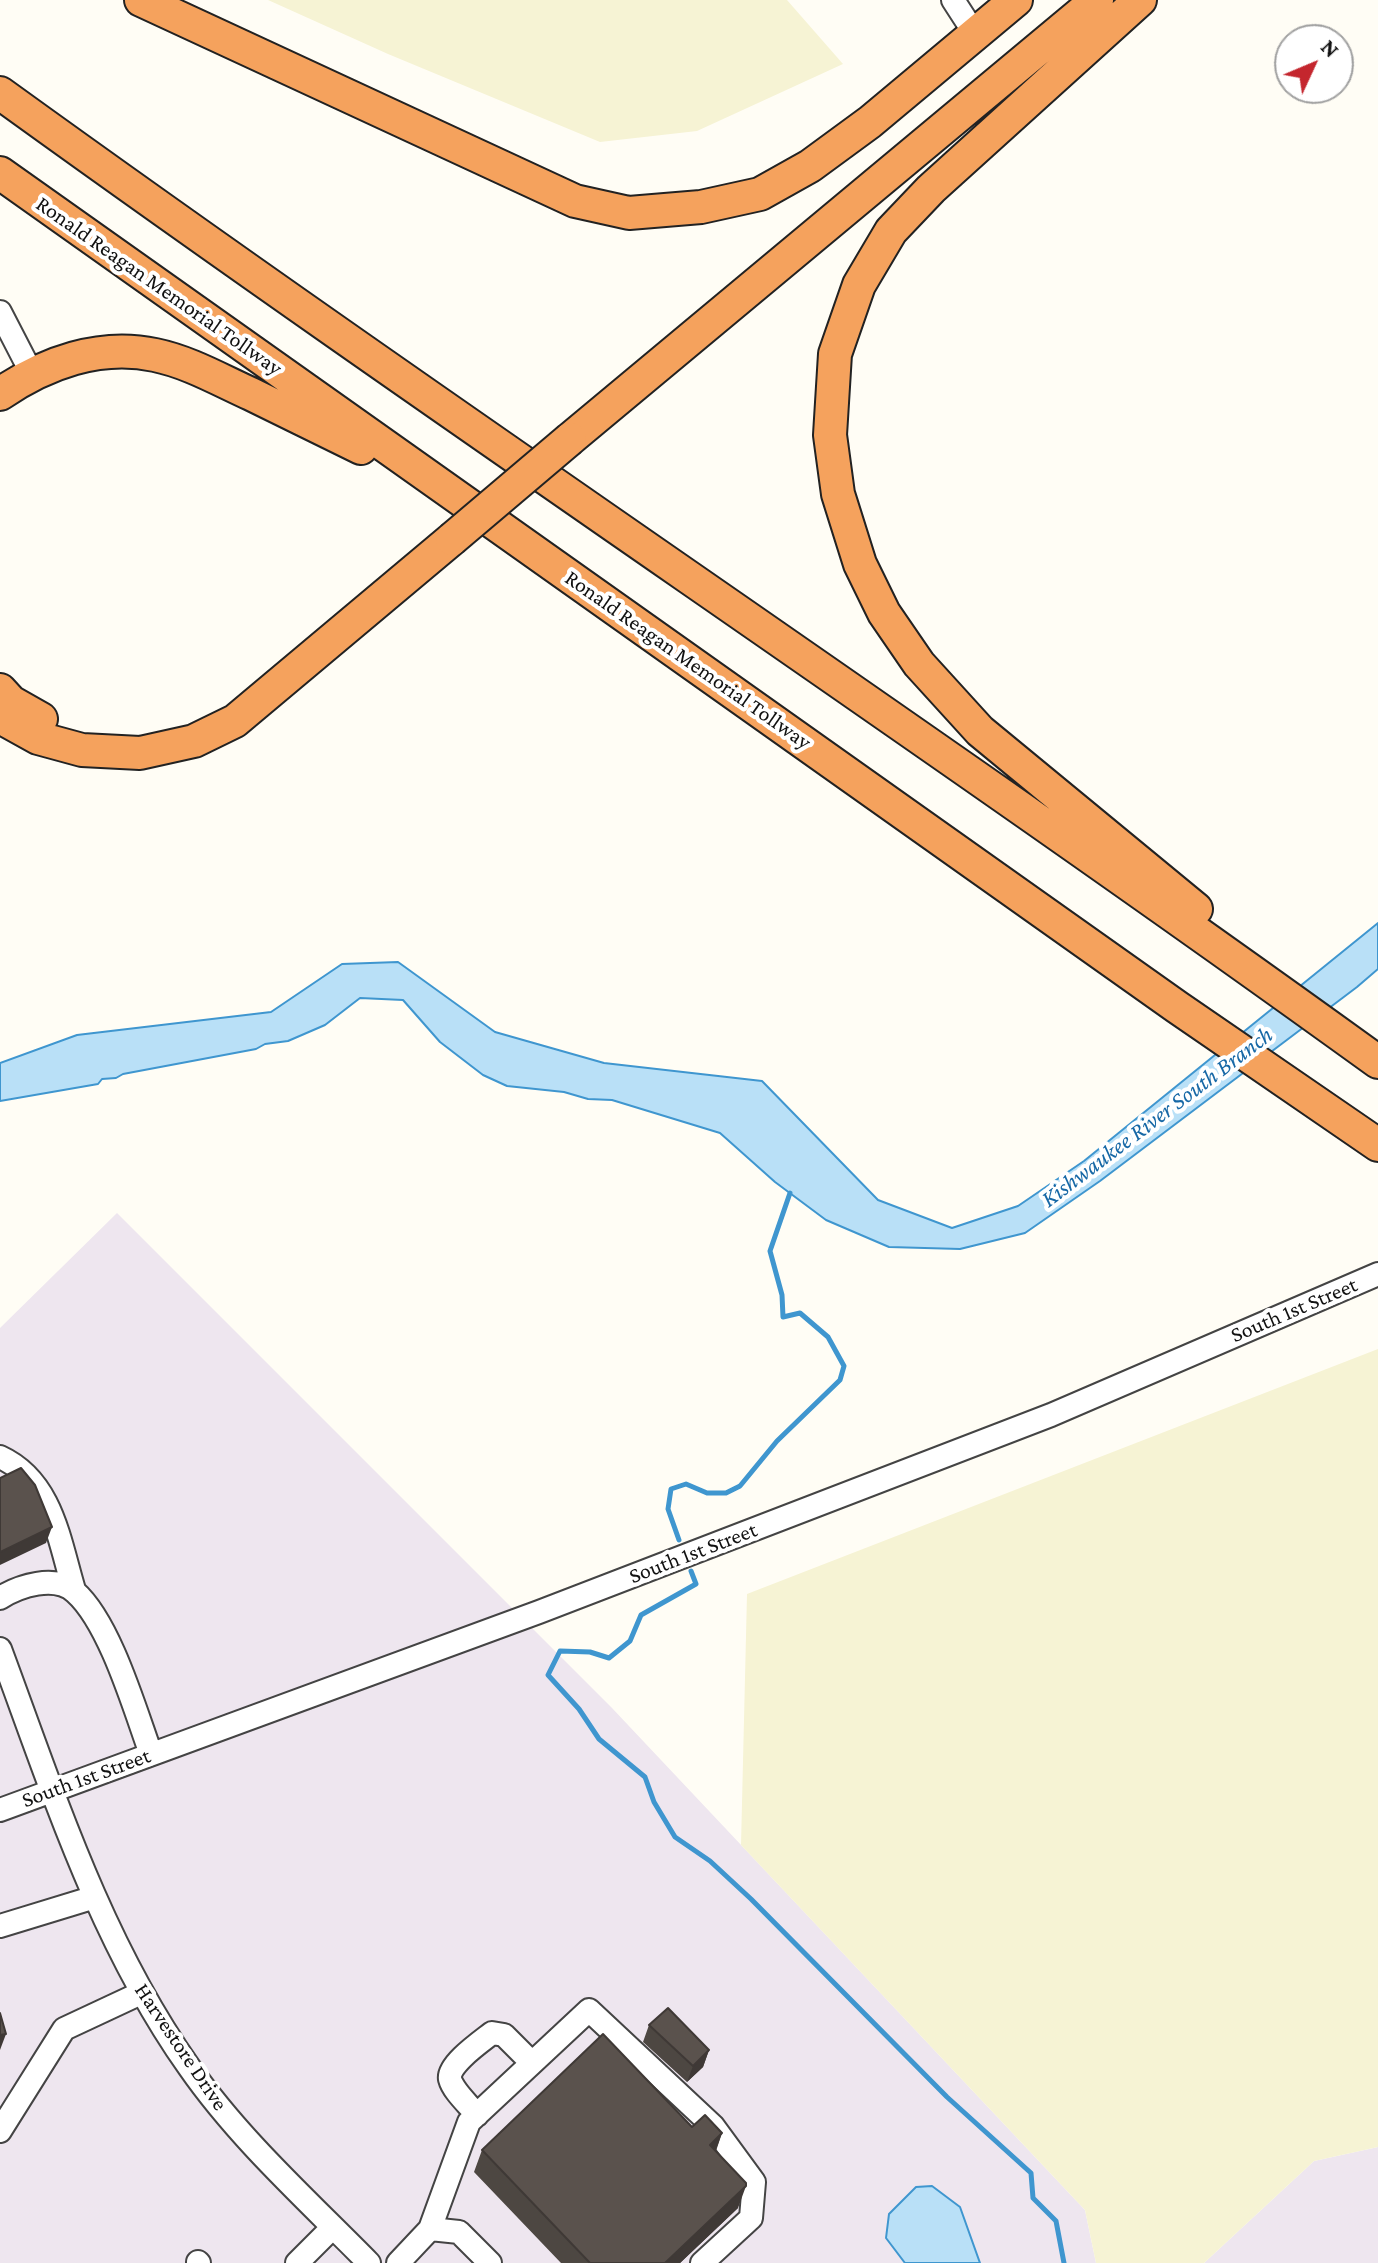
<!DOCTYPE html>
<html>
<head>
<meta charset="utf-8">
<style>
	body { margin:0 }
	#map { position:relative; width:1378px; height:2263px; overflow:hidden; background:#fffdf5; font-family:"Crimson Pro",serif }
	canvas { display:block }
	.north { position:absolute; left:1274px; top:24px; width:80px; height:80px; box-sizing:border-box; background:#fff; border:2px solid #a0a0a0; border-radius:50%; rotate:46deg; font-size:22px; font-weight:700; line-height:32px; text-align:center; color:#111 }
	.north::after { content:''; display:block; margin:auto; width:28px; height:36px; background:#c4262e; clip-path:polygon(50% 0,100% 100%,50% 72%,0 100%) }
</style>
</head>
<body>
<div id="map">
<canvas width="1378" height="2263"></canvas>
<div class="north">N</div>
</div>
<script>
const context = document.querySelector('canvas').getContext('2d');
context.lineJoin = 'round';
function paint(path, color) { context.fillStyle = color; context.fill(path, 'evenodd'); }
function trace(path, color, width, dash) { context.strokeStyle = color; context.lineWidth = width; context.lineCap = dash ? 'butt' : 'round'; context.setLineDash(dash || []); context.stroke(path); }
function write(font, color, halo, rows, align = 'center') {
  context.font = font + ' "Crimson Pro",serif'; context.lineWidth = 8; context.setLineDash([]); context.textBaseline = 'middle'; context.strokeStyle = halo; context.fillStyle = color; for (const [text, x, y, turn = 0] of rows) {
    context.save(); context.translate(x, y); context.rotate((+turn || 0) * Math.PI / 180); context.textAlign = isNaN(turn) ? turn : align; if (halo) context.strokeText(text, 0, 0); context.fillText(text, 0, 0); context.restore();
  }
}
paint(new Path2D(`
	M 117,1213 L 612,1708 L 1085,2210 L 1096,2263 L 0,2263 L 0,1328 Z
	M 1378,2147 L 1378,2263 L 1204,2263 L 1314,2161 Z`), '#eee6ef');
paint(new Path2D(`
	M 268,0 L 787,0 L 843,64 L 697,131 L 600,142 L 388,54 Z
	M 1378,1349 L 1378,2147 L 1314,2161 L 1204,2263 L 1096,2263 L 1085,2210 L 741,1845 L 747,1594 Z`), '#f6f3d4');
const water = new Path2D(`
	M 1378,923 L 1378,969 L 1357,987 L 1100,1181 L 1025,1233 L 960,1249 L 889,1247 L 826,1220 L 775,1182 L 720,1133 L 612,1100 L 588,1099 L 564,1092 L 507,1086 L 483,1075 L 440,1042 L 403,1000 L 360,998 L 325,1025 L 288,1041 L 265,1044 L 256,1049 L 123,1074 L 116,1078 L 102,1079 L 98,1084 L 0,1101 L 0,1063 L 77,1035 L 271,1012 L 342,964 L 398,962 L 495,1032 L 604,1063 L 762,1081 L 878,1200 L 952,1228 L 1018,1206 L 1084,1161 Z
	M 932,2186 L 960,2207 L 980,2263 L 905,2263 L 886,2238 L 889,2214 L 916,2187 Z`);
paint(water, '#b9e0f7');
trace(water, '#3f96cf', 2);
trace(new Path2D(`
	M 679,1540 L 668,1509 L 671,1489 L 686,1484 L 707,1493 L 726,1493 L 740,1486 L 777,1441 L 840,1380 L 844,1366 L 828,1337 L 800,1313 L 783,1317 L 782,1295 L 770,1251 L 790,1193
	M 691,1571 L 696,1584 L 641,1615 L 630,1641 L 609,1658 L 590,1652 L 560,1651 L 548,1675 L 579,1709 L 599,1739 L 645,1777 L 654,1802 L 675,1837 L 710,1861 L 751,1899 L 947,2097 L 1031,2173 L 1033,2198 L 1056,2221 L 1064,2263`), '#3f96cf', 5);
const minor = new Path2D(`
	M 953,0 L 975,34
	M 0,312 L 32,374
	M 0,1457 C 52,1481 59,1540 74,1590
	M 0,1598 C 19,1586 55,1574 75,1592 C 110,1623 135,1710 151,1754
	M 0,1649 C 53,1792 100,1941 189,2067 C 239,2139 307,2200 369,2263
	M 0,1810 L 539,1612 L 1051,1415 L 1378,1274
	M 0,1926 L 95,1897
	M 477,2115 C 469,2105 453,2091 450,2079 C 447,2065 482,2041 492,2033 L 504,2035 L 532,2063
	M 0,2131 L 64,2029 L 141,1993
	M 430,2229 L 459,2232 L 490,2263
	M 198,2262 L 199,2263
	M 297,2263 L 333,2227
	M 398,2263 L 430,2229 L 469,2122 L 589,2010 L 713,2126 L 754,2182 L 751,2218 L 702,2263`);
const highway = new Path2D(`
	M 141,0 L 575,201 L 629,213 L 701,207 L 760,194 L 810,166 L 870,122 L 1016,0
	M 1140,0 L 931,189 L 891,231 L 859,285 L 835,354 L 830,435 L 838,494 L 860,564 L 884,613 L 919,664 L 980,731 L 1196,909
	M 0,93 C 455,422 923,733 1378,1062
	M 0,173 L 1177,1007 L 1378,1145
	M 0,394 C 45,363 100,343 155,355 C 189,362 220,380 251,394 C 288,412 324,430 361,448
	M 570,439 L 1097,0
	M 0,690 L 11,702 L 41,719
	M 0,717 L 38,738 L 82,750 L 140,753 L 194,741 L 235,721 L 452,539`);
trace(minor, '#444', 26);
trace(highway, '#222', 36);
trace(minor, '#fff', 22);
trace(highway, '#f5a25d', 32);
const highwayBridge = new Path2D(`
	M 452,539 L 570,439`);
trace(highwayBridge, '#222', 36, []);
trace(highwayBridge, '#f5a25d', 32);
paint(new Path2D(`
	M 649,2025 L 709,2050 L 703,2067 L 687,2082 L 643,2042 Z
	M 692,2127 L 722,2133 L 716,2151 L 738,2208 L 680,2263 L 561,2263 L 474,2172 L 482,2150 Z`), '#4d4742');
paint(new Path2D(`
	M 52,1527 L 46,1543 L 0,1565 L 0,1552 Z
	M 6,2034 L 0,2050 L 0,2035 Z
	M 709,2050 L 703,2067 L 687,2082 L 693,2066 Z
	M 722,2133 L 714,2155 L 710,2145 Z
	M 746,2186 L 738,2208 L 680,2263 L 665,2263 Z`), '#3f3936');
const building = new Path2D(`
	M 21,1468 L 35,1485 L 52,1527 L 0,1552 L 0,1478 Z
	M 668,2008 L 709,2050 L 693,2066 L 649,2025 Z
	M 0,2013 L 6,2034 L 0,2035 Z
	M 603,2034 L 692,2127 L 705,2115 L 722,2133 L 710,2145 L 746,2183 L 746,2186 L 665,2263 L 590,2263 L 482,2150 Z`);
paint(building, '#5a524d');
trace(building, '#3f3936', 2);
write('22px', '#111', '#fff', [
	["Ronald Reagan Memorial Tollway",159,286,35],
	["Ronald Reagan Memorial Tollway",688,660,35],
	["South 1st Street",1294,1310,-23],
	["South 1st Street",693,1553,-21],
	["South 1st Street",86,1778,-20],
	["Harvestore Drive",181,2047,56]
]);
write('italic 24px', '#1768a6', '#fff', [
	["Kishwaukee River South Branch",1157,1117,-37]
]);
</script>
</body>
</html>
